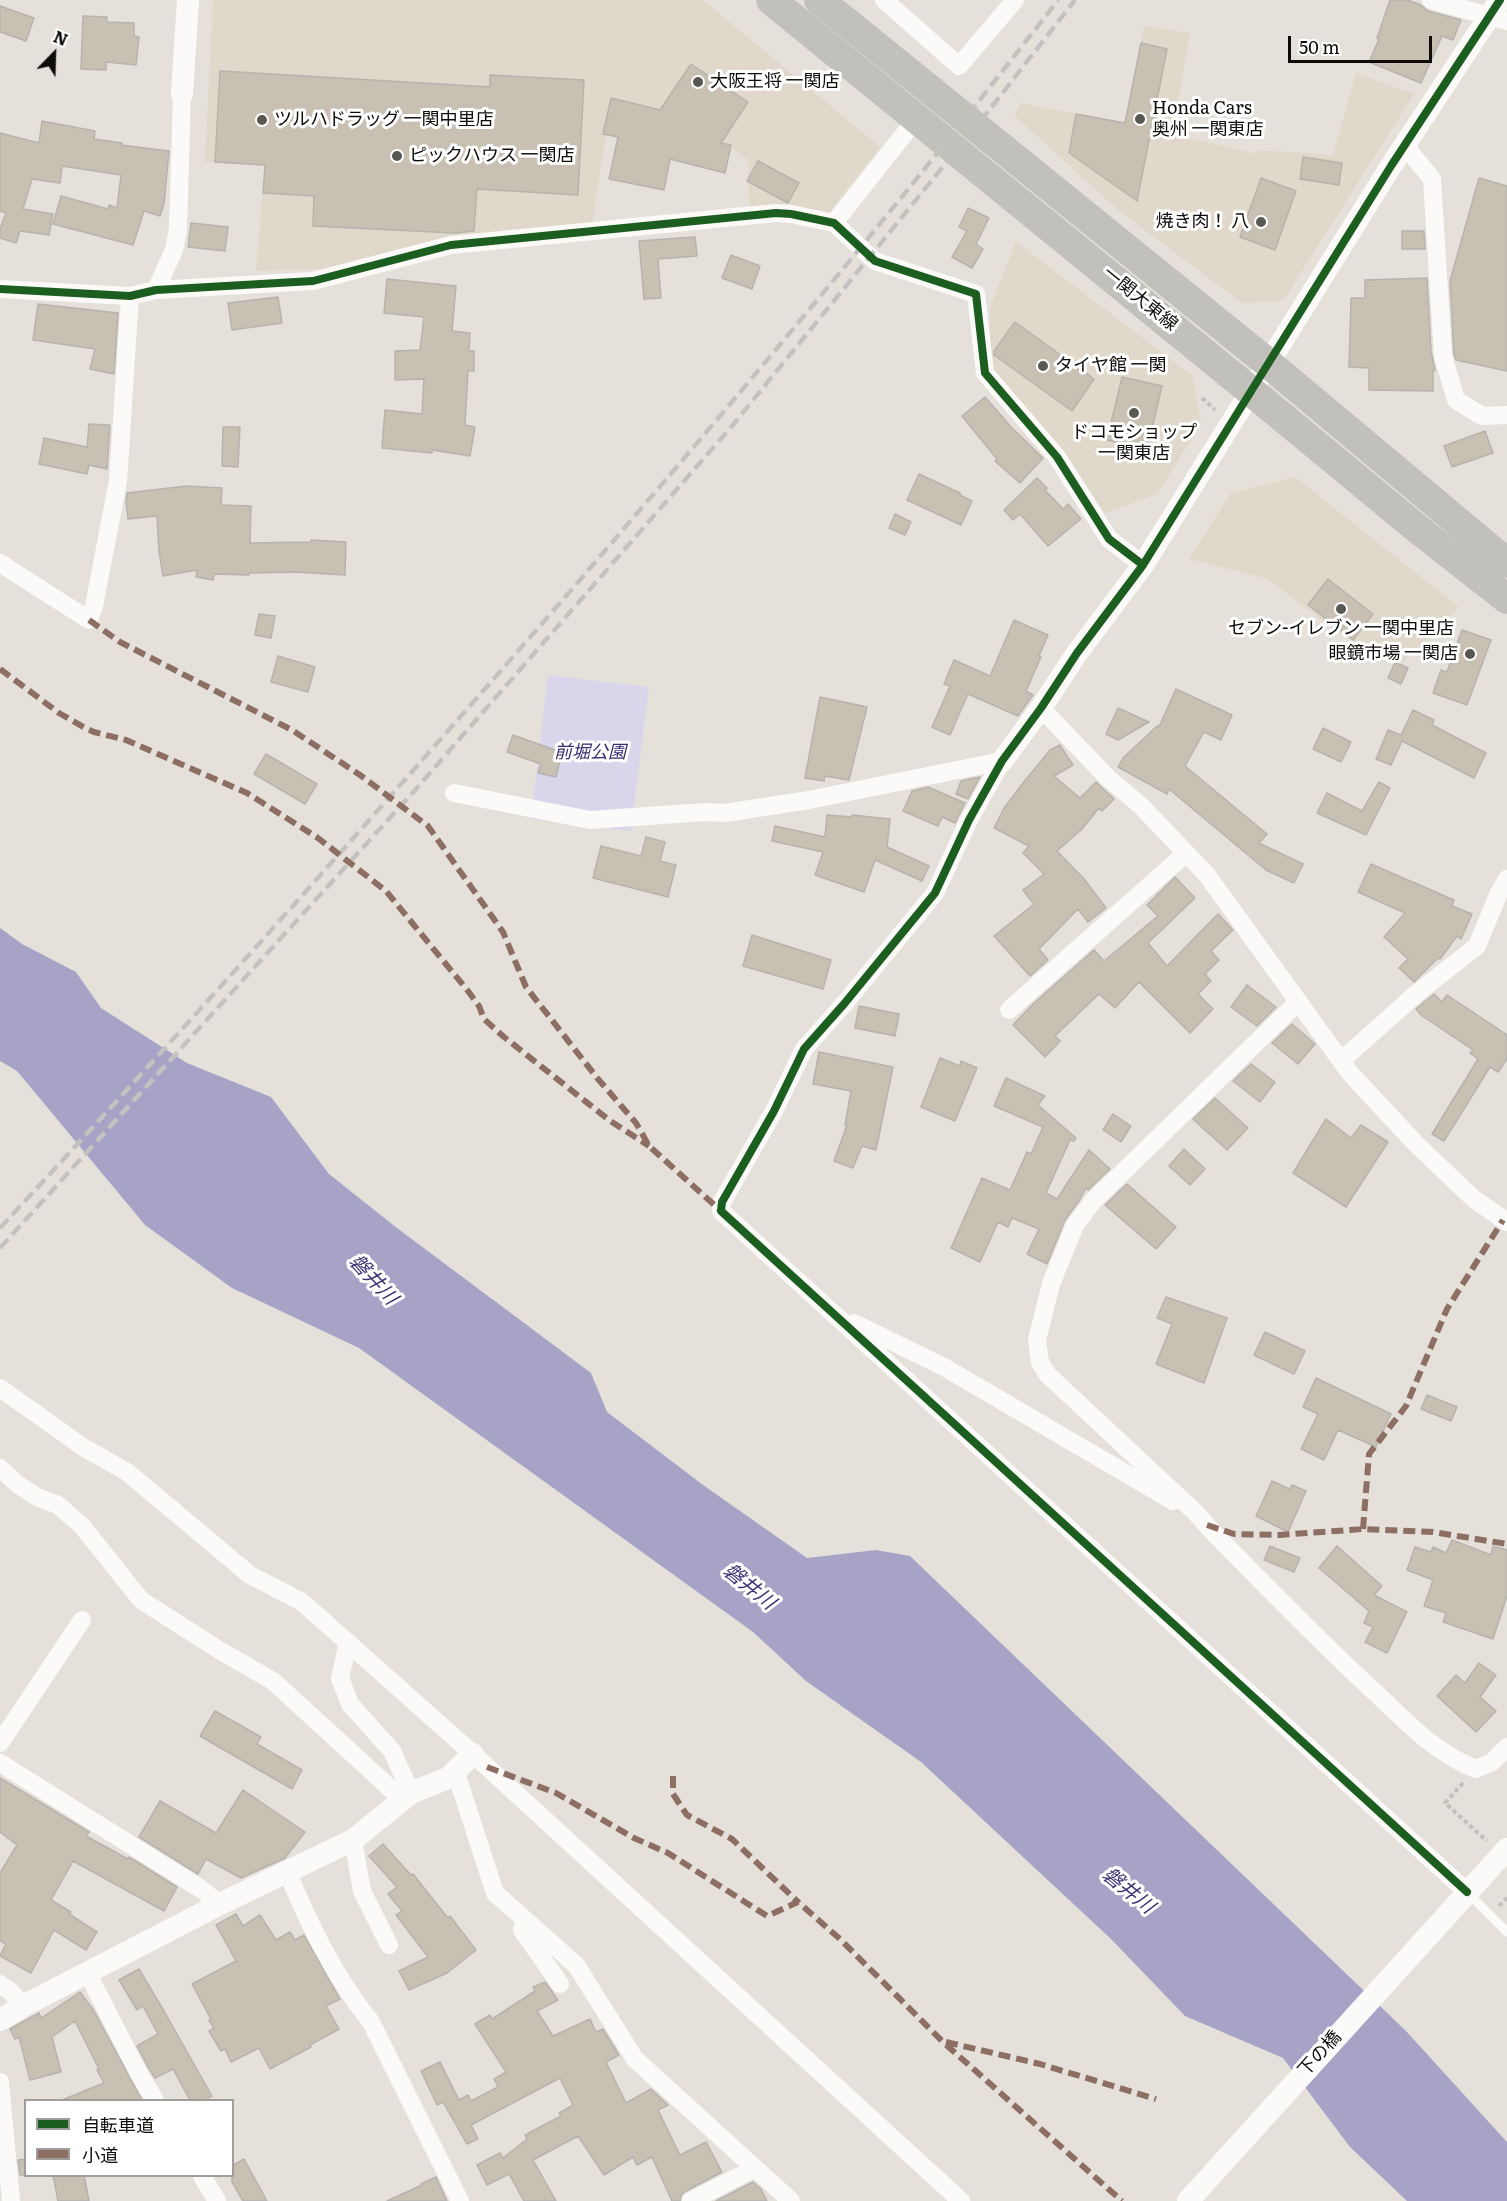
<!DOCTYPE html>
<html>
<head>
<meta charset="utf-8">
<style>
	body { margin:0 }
	#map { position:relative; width:1507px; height:2201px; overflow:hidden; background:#e5e1da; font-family:Literata,"Noto Sans JP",serif }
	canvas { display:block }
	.legend { position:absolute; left:24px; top:2099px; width:210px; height:78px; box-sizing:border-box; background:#fff; border:2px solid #9f9e9c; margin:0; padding:8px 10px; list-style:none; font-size:18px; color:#0e0c08 }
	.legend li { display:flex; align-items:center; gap:12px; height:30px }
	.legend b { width:30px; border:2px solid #9f9e9c }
	.north { position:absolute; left:24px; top:24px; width:60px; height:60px; -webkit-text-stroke:4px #fff; paint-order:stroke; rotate:23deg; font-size:16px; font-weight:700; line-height:24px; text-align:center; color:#0e0c08 }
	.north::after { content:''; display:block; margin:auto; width:21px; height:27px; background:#0e0c08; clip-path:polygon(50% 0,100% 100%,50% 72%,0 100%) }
	.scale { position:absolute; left:1288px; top:36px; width:144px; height:27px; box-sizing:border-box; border:3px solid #0e0c08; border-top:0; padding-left:8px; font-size:18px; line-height:21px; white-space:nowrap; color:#0e0c08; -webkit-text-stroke:4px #fff; paint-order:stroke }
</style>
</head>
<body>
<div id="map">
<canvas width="1507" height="2201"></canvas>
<ul class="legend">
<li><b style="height:8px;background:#1b5e20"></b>自転車道</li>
<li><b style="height:8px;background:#8d6e63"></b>小道</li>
</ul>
<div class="north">N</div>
<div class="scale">50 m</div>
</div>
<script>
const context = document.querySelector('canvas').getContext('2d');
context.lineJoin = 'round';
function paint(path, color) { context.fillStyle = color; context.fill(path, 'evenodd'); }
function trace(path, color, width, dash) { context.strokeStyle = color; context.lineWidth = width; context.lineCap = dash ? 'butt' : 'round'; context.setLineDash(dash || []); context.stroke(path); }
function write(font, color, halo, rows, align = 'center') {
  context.font = font + ' Literata,"Noto Sans JP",serif'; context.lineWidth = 6; context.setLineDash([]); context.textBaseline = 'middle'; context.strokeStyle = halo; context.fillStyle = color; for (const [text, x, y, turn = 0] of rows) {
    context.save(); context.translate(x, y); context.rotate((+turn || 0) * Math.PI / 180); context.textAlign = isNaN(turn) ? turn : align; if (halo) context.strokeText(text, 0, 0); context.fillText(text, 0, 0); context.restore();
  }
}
paint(new Path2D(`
	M 213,0 L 703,0 L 880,147 L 828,214 L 749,208 L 748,160 L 724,142 L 647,108 L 611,101 L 592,226 L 326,269 L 256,271 L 265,166 L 205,162 Z
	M 1144,26 L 1190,33 L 1172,134 L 1257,154 L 1259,150 L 1333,155 L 1356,73 L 1414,94 L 1283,301 L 1242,303 L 1118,210 L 1014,115 L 1021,103 L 1125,123 Z
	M 1016,242 L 1193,376 L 1201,424 L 1157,494 L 1105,513 L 1064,451 L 991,368 L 990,307 Z
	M 1295,477 L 1459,607 L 1402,663 L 1346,638 L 1268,579 L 1189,559 L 1231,493 Z`), '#e0d8ca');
paint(new Path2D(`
	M 548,675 L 649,687 L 631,831 L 531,819 Z`), '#d9d6ec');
paint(new Path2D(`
	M 0,928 L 22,944 L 76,972 L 101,1008 L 187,1063 L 271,1097 L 329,1174 L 397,1228 L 591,1373 L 607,1412 L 703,1485 L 807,1558 L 876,1550 L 910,1556 L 1406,2031 L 1507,2142 L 1507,2201 L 1407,2201 L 1350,2147 L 1283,2058 L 1185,2016 L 1111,1939 L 921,1762 L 806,1681 L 753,1632 L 359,1348 L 232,1288 L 145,1225 L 17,1071 L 0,1061 Z`), '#a7a3c7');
const building = new Path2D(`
	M 1390,0 L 1408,0 L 1421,5 L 1428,11 L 1461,20 L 1453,40 L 1442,36 L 1421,83 L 1369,62 L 1379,39 L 1377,38 Z
	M 0,6 L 34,18 L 26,41 L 0,32 Z
	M 83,16 L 107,17 L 107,22 L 134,23 L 134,36 L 139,37 L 136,65 L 106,62 L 106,70 L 81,69 Z
	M 1141,43 L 1167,49 L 1137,201 L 1069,153 L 1076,114 L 1125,123 Z
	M 691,64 L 748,102 L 721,143 L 731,145 L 725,173 L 670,159 L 664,190 L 609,179 L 618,137 L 603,134 L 611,98 L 660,110 Z
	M 220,71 L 490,87 L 490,75 L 584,80 L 578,195 L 477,189 L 474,231 L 454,233 L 313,226 L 314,196 L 263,193 L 265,165 L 215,162 Z
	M 42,121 L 95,131 L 94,139 L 122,143 L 121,145 L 169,151 L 164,204 L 160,216 L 144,211 L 133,245 L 53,224 L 61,196 L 108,209 L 109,205 L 117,208 L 121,175 L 62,166 L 60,183 L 32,179 L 23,209 L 53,214 L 49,235 L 20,231 L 16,243 L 0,238 L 0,229 L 6,213 L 0,211 L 0,133 L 39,143 Z
	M 1303,157 L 1342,163 L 1339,185 L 1300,179 Z
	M 758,161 L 799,183 L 788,203 L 747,181 Z
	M 1261,178 L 1296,191 L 1275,250 L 1240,237 Z
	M 1479,178 L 1507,186 L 1507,371 L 1456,360 L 1454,354 L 1450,281 Z
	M 968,208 L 989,218 L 976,244 L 983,249 L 972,268 L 952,257 L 967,231 L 959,227 Z
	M 191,223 L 228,227 L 225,251 L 188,247 Z
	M 1402,231 L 1424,231 L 1425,249 L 1402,249 Z
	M 695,237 L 697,256 L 658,259 L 661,298 L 644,299 L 639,241 Z
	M 731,255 L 760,266 L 752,289 L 722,278 Z
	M 1427,278 L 1431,351 L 1435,370 L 1433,371 L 1433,391 L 1369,390 L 1369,368 L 1349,367 L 1351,298 L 1365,298 L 1365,280 Z
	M 387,279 L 456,286 L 452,331 L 470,333 L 469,351 L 474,351 L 474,371 L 468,371 L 465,425 L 475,427 L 470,456 L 432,450 L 432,453 L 382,448 L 385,410 L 422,414 L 424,379 L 395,380 L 395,351 L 420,350 L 424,317 L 384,313 Z
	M 278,297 L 282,323 L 232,330 L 228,303 Z
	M 38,304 L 118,313 L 114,374 L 90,369 L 95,349 L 33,340 Z
	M 1015,322 L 1094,379 L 1072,411 L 994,355 L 994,351 Z
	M 1122,377 L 1162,386 L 1147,450 L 1107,440 Z
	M 985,397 L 1011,427 L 1043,458 L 1020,483 L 995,461 L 997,459 L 962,416 Z
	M 89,424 L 110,425 L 107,469 L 89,465 L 87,474 L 39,464 L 44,438 L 87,447 Z
	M 223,427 L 240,427 L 238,467 L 222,466 Z
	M 1485,431 L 1493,453 L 1452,467 L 1444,446 Z
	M 919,474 L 960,493 L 960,495 L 972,501 L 961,525 L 907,500 Z
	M 1037,478 L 1047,488 L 1045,490 L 1063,509 L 1068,504 L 1081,519 L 1048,546 L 1020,514 L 1013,520 L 1004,510 Z
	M 186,486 L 222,488 L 221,505 L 251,506 L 250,543 L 311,542 L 311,540 L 346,542 L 345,575 L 297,572 L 249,573 L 249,575 L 214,574 L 213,580 L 196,577 L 197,570 L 163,576 L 159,551 L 157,516 L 128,519 L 126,502 L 127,493 Z
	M 895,514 L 911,522 L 905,535 L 889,528 Z
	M 1328,579 L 1373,614 L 1353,640 L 1308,605 Z
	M 259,614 L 275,616 L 271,638 L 255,635 Z
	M 1014,620 L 1048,635 L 1039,656 L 1041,657 L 1026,691 L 1033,695 L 1018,716 L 968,694 L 950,735 L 932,727 L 950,686 L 944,684 L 954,660 L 990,676 Z
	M 1462,630 L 1491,640 L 1467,705 L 1433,693 L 1441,670 L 1447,672 Z
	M 278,656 L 315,667 L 308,692 L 271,682 Z
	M 1395,662 L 1408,668 L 1401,684 L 1388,678 Z
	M 1176,689 L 1232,715 L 1221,740 L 1204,732 L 1185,766 L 1267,834 L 1259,843 L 1303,864 L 1294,883 L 1266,870 L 1169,789 L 1167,794 L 1118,767 L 1124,757 L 1157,726 L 1159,727 Z
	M 820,697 L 867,707 L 849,780 L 825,776 L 824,781 L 805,778 Z
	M 1118,708 L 1149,722 L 1118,740 L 1106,734 Z
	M 1413,710 L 1434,720 L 1432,725 L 1486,753 L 1474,778 L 1402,741 L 1391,765 L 1376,759 L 1388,730 L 1401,735 Z
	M 1323,728 L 1351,742 L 1341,762 L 1313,749 Z
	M 513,735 L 555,750 L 555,755 L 561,757 L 556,777 L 538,773 L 541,764 L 507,752 Z
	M 1060,745 L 1073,765 L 1054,776 L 1080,798 L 1096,782 L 1114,799 L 1102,811 L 1099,808 L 1082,829 L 1057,851 L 1084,879 L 1106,908 L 1088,922 L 1078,909 L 1039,949 L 1048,960 L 1030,976 L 994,936 L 1034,904 L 1023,890 L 1044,874 L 1023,853 L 1029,846 L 994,828 L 1004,808 L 1027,778 L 1050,750 Z
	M 266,754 L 317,784 L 305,804 L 254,774 Z
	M 980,777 L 968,799 L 956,794 L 961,781 Z
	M 1379,782 L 1390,788 L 1366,835 L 1317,813 L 1327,793 L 1362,811 Z
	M 928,787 L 965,803 L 955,823 L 942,817 L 938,826 L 903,811 L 912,791 Z
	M 827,815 L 852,817 L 852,815 L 890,819 L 887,847 L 929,866 L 922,881 L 875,860 L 864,892 L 815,875 L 823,852 L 772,841 L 775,826 L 825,837 Z
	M 646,837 L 665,842 L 660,861 L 676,865 L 668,897 L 593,878 L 601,846 L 641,856 Z
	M 1371,864 L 1454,900 L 1452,906 L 1472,914 L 1461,939 L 1457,936 L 1440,959 L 1438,958 L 1414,982 L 1399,968 L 1408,959 L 1384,937 L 1405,913 L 1358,892 Z
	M 1175,877 L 1195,898 L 1148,943 L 1167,966 L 1218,914 L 1233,930 L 1211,951 L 1219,960 L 1205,974 L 1211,981 L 1198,994 L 1213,1009 L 1190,1033 L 1139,982 L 1115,1008 L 1099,994 L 1055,1036 L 1060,1041 L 1045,1057 L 1013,1025 L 1033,1004 L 1094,950 L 1104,961 L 1158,916 L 1147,905 Z
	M 752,935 L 831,960 L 823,989 L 743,966 Z
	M 1247,985 L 1276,1007 L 1257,1026 L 1231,1007 Z
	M 1434,994 L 1442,1002 L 1447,995 L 1507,1035 L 1507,1059 L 1498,1072 L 1490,1067 L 1444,1141 L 1432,1134 L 1478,1059 L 1470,1053 L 1473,1050 L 1421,1015 L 1416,1009 Z
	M 859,1006 L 899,1014 L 895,1036 L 855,1028 Z
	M 1292,1024 L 1315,1044 L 1298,1064 L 1272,1043 Z
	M 819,1052 L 893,1067 L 876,1150 L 862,1146 L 853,1168 L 834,1161 L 847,1125 L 845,1125 L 851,1091 L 813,1084 Z
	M 940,1058 L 960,1066 L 961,1061 L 977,1068 L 955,1121 L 921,1107 Z
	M 1251,1064 L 1275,1082 L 1260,1102 L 1233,1081 Z
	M 1006,1078 L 1045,1096 L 1038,1105 L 1076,1138 L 1074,1141 L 1070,1140 L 1046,1193 L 1057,1199 L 1089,1150 L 1110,1169 L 1088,1190 L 1086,1188 L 1079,1201 L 1065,1220 L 1047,1264 L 1027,1254 L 1039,1229 L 1012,1218 L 1008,1227 L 998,1222 L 980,1262 L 951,1248 L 982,1178 L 1010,1190 L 1027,1152 L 1031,1154 L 1043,1127 L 994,1106 Z
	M 1215,1098 L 1248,1128 L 1227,1150 L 1193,1119 Z
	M 1113,1114 L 1131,1126 L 1121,1142 L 1103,1130 Z
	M 1326,1119 L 1351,1138 L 1361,1125 L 1388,1142 L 1346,1207 L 1293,1173 Z
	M 1184,1149 L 1205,1169 L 1190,1185 L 1169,1166 Z
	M 1127,1184 L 1176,1227 L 1156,1249 L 1105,1205 Z
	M 1166,1297 L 1227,1318 L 1204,1383 L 1156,1364 L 1172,1324 L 1157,1318 Z
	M 1265,1332 L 1305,1351 L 1294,1374 L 1254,1355 Z
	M 1316,1378 L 1391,1414 L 1376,1447 L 1338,1430 L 1324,1460 L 1301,1449 L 1318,1414 L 1303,1407 Z
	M 1427,1395 L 1457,1407 L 1451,1421 L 1421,1409 Z
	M 1272,1481 L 1290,1489 L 1292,1485 L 1306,1491 L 1288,1532 L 1256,1516 Z
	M 1452,1540 L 1491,1555 L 1493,1546 L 1507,1550 L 1507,1596 L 1493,1639 L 1443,1622 L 1446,1613 L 1424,1606 L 1433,1580 L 1407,1570 L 1415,1547 L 1431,1552 L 1433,1547 L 1446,1553 Z
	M 1270,1546 L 1300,1558 L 1294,1572 L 1264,1560 Z
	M 1337,1546 L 1382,1586 L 1374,1595 L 1407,1612 L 1387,1653 L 1365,1642 L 1373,1627 L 1364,1623 L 1369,1611 L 1319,1568 Z
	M 1479,1663 L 1496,1675 L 1480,1697 L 1496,1711 L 1476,1732 L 1437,1696 L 1456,1675 L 1465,1683 Z
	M 215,1711 L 261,1737 L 257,1744 L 302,1770 L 292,1789 L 200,1736 Z
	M 0,1778 L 89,1832 L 86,1836 L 128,1859 L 129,1857 L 177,1887 L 164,1911 L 73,1861 L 51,1900 L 71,1912 L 69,1914 L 97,1932 L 86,1950 L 54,1930 L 31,1973 L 0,1956 L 6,1944 L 0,1941 L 0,1873 L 17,1845 L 0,1832 Z
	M 243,1790 L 305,1832 L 285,1858 L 241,1878 L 206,1859 L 198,1874 L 139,1837 L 160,1801 L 216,1833 Z
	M 383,1844 L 411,1875 L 413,1874 L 448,1918 L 450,1916 L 476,1950 L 447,1973 L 409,1990 L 399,1971 L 428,1957 L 396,1915 L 402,1911 L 388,1894 L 397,1887 L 369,1856 Z
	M 236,1914 L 243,1926 L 260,1915 L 276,1940 L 290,1932 L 295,1940 L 304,1935 L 340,1999 L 326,2006 L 339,2029 L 310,2045 L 311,2047 L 270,2069 L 259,2048 L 231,2062 L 225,2049 L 221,2051 L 209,2031 L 214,2028 L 209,2020 L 211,2019 L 192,1984 L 236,1961 L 216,1925 Z
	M 139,1969 L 164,2011 L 212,2096 L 204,2100 L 190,2100 L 173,2069 L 155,2078 L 148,2067 L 137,2046 L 158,2034 L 143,2006 L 137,2010 L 119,1980 Z
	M 545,1982 L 558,2000 L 537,2011 L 553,2036 L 590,2019 L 596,2032 L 603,2029 L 619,2055 L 606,2062 L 626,2103 L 651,2089 L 668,2105 L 658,2110 L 680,2155 L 706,2142 L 722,2172 L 686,2191 L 681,2195 L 680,2201 L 672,2201 L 652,2157 L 637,2165 L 633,2157 L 604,2175 L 578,2136 L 533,2160 L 556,2201 L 524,2201 L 509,2174 L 487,2185 L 477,2165 L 500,2153 L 503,2158 L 527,2139 L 525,2135 L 561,2116 L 559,2113 L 573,2105 L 560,2078 L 471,2125 L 478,2139 L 467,2144 L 443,2102 L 437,2105 L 421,2071 L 440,2062 L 459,2100 L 468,2095 L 471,2101 L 498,2087 L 494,2079 L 506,2072 L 475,2024 L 490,2015 L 492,2019 L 535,1991 L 533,1987 Z
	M 80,1992 L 94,2011 L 142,2100 L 62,2100 L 104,2083 L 97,2070 L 99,2069 L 75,2021 L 52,2037 L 61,2072 L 30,2080 L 19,2037 L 15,2039 L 10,2029 L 39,2013 L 41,2018 Z
	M 26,2159 L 26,2175 L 20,2175 L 18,2160 Z
	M 244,2159 L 267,2201 L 243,2201 L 232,2182 L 232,2166 Z
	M 53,2175 L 84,2175 L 89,2201 L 58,2201 Z
	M 436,2177 L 447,2201 L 387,2201 L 422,2185 L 421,2184 Z
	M 753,2182 L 761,2189 L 767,2201 L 716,2201 Z`);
paint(building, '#c8c0b3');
trace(building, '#b6b3ae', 1.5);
trace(new Path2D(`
	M 1202,398 L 1215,410
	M 1463,1783 L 1445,1803 L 1487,1841
	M 1499,1906 L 1507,1898`), '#c2c0be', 4, [4.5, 3]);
trace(new Path2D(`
	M 1467,1892 L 1507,1932`), '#fbfaf9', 9);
trace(new Path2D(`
	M 884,0 L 959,66 L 1015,0
	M 1431,0 L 1507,21
	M 1405,146 L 1432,179 L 1443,356 L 1456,400 L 1482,416 L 1507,415
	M 834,223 L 917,118
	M 0,289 L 130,296 L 156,290 L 313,281 L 451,245 L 776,213 L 791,214 L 834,223 L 875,261 L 976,294 L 985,373 L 1057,457 L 1109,539 L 1143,565
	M 156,290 L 174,250 L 178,229 L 182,94
	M 0,563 L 89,620 L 94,606 L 118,481 L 130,296
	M 1041,708 L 1107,777 L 1141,806 L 1207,875 L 1349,1072 L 1417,1145 L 1474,1199 L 1507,1222
	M 1002,761 L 969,820 L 935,893 L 844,1004 L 804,1049 L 774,1111 L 722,1202 L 721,1211 L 1467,1892
	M 454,793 L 590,820 L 706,812 L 725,813 L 809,800 L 1002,761
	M 1298,1002 L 1094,1200 L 1075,1225 L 1051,1284 L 1037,1340 L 1040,1362 L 1047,1374 L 1196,1513 L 1212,1531 C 1267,1587 1321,1643 1378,1695 C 1408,1723 1436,1754 1476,1769 L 1492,1762 L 1507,1747
	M 1009,1010 L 1185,854
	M 1342,1060 L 1416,994 L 1477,946 L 1498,895 L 1507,879
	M 854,1323 L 944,1367 L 1173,1501
	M 0,1388 L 83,1447 L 127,1472 L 250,1575 L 302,1602 L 473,1754 L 961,2201
	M 0,1468 L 17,1484 L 37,1497 L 58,1505 L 82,1526 L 141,1600 L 219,1650 L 273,1681 L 403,1800
	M 348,1642 L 340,1678 L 350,1704 L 392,1751 L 411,1793
	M 0,1743 L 82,1620
	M 0,1763 L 201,1889 L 220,1904
	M 455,1770 L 495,1893 L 576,1965 L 635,2059 L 791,2201
	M 353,1840 L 362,1891 L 389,1945
	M 287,1871 C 309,1924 335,1978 371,2022 L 460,2201
	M 525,1923 L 522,1930 L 560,1984
	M 87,1972 L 138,2072 L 155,2100
	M 0,1984 L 11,1992 L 23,2006
	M 0,2082 L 11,2201
	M 202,2176 L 217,2201
	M 691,2201 L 755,2168`), '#fbfaf9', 18);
trace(new Path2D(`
	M 182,94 L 188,0
	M 1002,761 L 1041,708 L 1077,653 L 1143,565 L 1391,166 L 1500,0
	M 0,2020 L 23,2006 L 220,1904 L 353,1840 L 411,1793 L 448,1778 L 473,1754
	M 1188,2201 L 1507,1849`), '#fbfaf9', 22);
trace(new Path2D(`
	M 771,0 L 1252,392 L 1419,530 L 1507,599
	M 819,0 L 1269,364 L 1507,563`), '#c2c0ba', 30);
trace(new Path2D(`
	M 0,1228 C 190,1023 376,814 560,603 C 730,406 899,206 1058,0
	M 0,1248 L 416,789 L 732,426 L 994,104 L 1075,0`), '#c4c2c0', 4.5, [12, 6]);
trace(new Path2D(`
	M 89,620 L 120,642 L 292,730 L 360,775 L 428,826 L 503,932 L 526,987 L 598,1079 L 636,1123 L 649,1146 L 721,1211
	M 0,669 L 59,713 L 87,729 L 94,732 L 126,740 L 247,793 L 318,838 L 386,891 L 468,991 L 479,1006 L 484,1019 L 504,1037 L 609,1120 L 649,1146
	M 1207,1525 L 1234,1534 L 1279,1535 L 1363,1529 L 1433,1532 L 1507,1544
	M 1363,1529 L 1369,1454 L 1406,1406 L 1447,1309 L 1503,1220
	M 487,1767 L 556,1793 L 634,1838 L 668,1853 L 767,1916 L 798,1902 L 840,1939 L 943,2042 L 1122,2201
	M 673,1776 L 673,1794 L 687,1815 L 732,1839 L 798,1902
	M 946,2042 L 1040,2064 L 1156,2099`), '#8d6e63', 6, [12, 6]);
trace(new Path2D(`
	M 0,289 L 130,296 L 156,290 L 313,281 L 451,245 L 776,213 L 791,214 L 834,223 L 875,261 L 976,294 L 985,373 L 1057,457 L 1109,539 L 1143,565
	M 1467,1892 L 721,1211 L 722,1202 L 774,1111 L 804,1049 L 844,1004 L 935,893 L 969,820 L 1002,761 L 1041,708 L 1077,653 L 1143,565 L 1391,166 L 1500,0`), '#1b5e20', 8);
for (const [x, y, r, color] of [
	[698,82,6,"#595752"],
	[1140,119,6,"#595752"],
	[262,120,6,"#595752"],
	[397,156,6,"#595752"],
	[1261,222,6,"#595752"],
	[1043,366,6,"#595752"],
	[1134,413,6,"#595752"],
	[1341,609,6,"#595752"],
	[1470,654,6,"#595752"]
]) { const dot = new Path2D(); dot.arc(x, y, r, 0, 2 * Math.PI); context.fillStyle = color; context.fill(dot); trace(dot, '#fff', 2); }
write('18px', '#0e0c08', '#fff', [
	["大阪王将 一関店",710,82],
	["Honda Cars",1152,109],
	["奥州 一関東店",1152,130],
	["ツルハドラッグ 一関中里店",274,120],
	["ピックハウス 一関店",409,156],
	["焼き肉！ 八",1249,222,"right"],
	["タイヤ館 一関",1055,366],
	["ドコモショップ",1134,433,"center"],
	["一関東店",1134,454,"center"],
	["セブン-イレブン 一関中里店",1341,629,"center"],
	["眼鏡市場 一関店",1458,654,"right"]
], 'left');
write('18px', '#0e0c08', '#fff', [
	["一関大東線",1140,299,39],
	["下の橋",1320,2054,-48]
]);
write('italic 18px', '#392c6f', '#fff', [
	["前堀公園",590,753]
]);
write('italic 20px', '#3e3275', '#fff', [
	["磐井川",373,1280,47],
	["磐井川",749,1587,39],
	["磐井川",1128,1891,39]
]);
</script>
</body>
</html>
